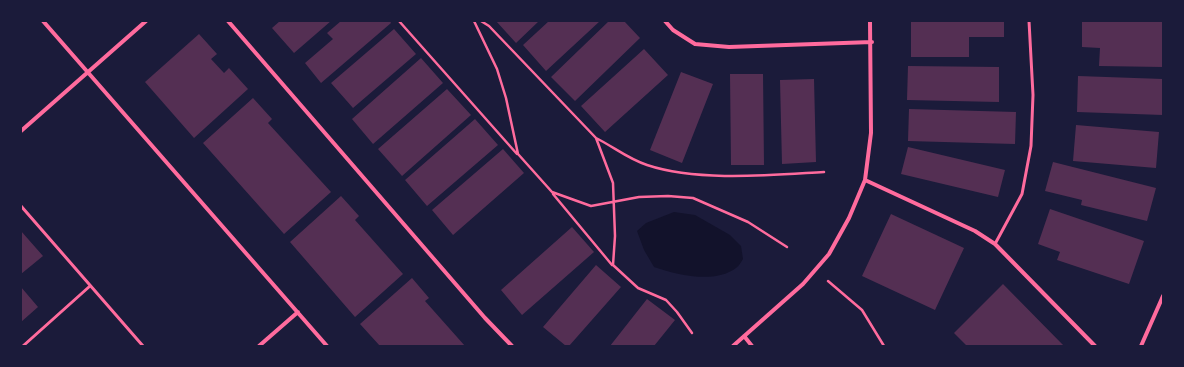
<!DOCTYPE html>
<html>
<head>
<meta charset="utf-8">
<style>
	body { margin:0 }
	#map { position:relative; width:1184px; height:367px; overflow:hidden; background:#1b1b3a; font-family:"Roboto Condensed",sans-serif }
	canvas { display:block }
	.frame { position:absolute; inset:0; border:22px solid #1b1b3a; pointer-events:none }
</style>
</head>
<body>
<div id="map">
<canvas width="1184" height="367"></canvas>
<div class="frame"></div>
</div>
<script>
const context = document.querySelector('canvas').getContext('2d');
context.lineJoin = 'round';
function paint(path, color) { context.fillStyle = color; context.fill(path, 'evenodd'); }
function trace(path, color, width, dash) { context.strokeStyle = color; context.lineWidth = width; context.lineCap = dash ? 'butt' : 'round'; context.setLineDash(dash || []); context.stroke(path); }
paint(new Path2D(`
	M 674,212 L 695,215 L 730,235 L 741,246 L 743,259 C 741,262 739,266 736,268 C 715,284 677,275 654,267 L 644,250 L 637,231 L 646,223 Z`), '#12122b');
paint(new Path2D(`
	M 280,21 L 331,21 L 294,53 L 272,28 Z
	M 341,21 L 390,21 L 391,23 L 321,83 L 305,63 L 333,39 L 327,33 Z
	M 496,21 L 539,21 L 516,43 Z
	M 549,21 L 600,21 L 546,71 L 523,45 Z
	M 609,21 L 624,21 L 640,38 L 575,101 L 551,77 Z
	M 911,21 L 1004,21 L 1004,37 L 969,37 L 969,57 L 911,57 Z
	M 1082,21 L 1163,21 L 1163,67 L 1099,66 L 1100,48 L 1082,47 Z
	M 394,29 L 416,54 L 353,108 L 331,83 Z
	M 199,34 L 217,54 L 211,59 L 224,73 L 229,68 L 248,89 L 194,138 L 145,82 Z
	M 644,49 L 668,75 L 605,132 L 581,106 Z
	M 421,58 L 443,83 L 373,144 L 352,119 Z
	M 908,66 L 999,67 L 999,102 L 907,100 Z
	M 681,72 L 713,84 L 682,163 L 650,150 Z
	M 730,74 L 763,74 L 764,165 L 731,165 Z
	M 1078,76 L 1163,79 L 1163,115 L 1077,112 Z
	M 814,79 L 816,162 L 782,164 L 780,80 Z
	M 447,89 L 471,115 L 402,176 L 378,149 Z
	M 253,98 L 272,119 L 268,123 L 331,192 L 284,234 L 203,143 Z
	M 909,109 L 1016,112 L 1015,144 L 908,141 Z
	M 475,119 L 498,145 L 427,206 L 405,180 Z
	M 1076,125 L 1159,132 L 1156,168 L 1073,161 Z
	M 908,147 L 1005,170 L 998,197 L 901,174 Z
	M 503,149 L 524,173 L 453,235 L 432,210 Z
	M 1053,162 L 1156,188 L 1147,221 L 1081,205 L 1082,200 L 1045,191 Z
	M 341,196 L 359,216 L 355,220 L 403,274 L 355,317 L 290,242 Z
	M 1050,209 L 1144,241 L 1129,284 L 1057,260 L 1060,252 L 1038,244 Z
	M 891,214 L 964,248 L 935,310 L 862,276 Z
	M 572,227 L 594,252 L 522,315 L 501,290 Z
	M 21,231 L 43,256 L 21,274 Z
	M 596,265 L 621,287 L 569,346 L 566,346 L 543,327 Z
	M 412,278 L 429,298 L 425,301 L 465,346 L 380,346 L 360,324 Z
	M 1003,284 L 1064,346 L 967,346 L 954,333 Z
	M 21,287 L 38,307 L 21,322 Z
	M 647,299 L 675,320 L 654,346 L 610,346 Z`), '#542f53');
trace(new Path2D(`
	M 399,21 L 517,154
	M 474,21 L 497,69 L 506,98 L 518,154 L 552,192 L 591,206 L 639,197 L 668,196 L 693,198 L 748,222 L 787,247
	M 481,21 L 489,26 L 596,138 L 613,183 L 615,236 L 613,265 L 638,288 L 666,300 L 677,312 L 692,333
	M 596,138 C 614,147 628,159 647,165 C 698,182 771,175 824,172
	M 553,194 L 612,265
	M 828,281 L 862,310 L 884,346`), '#ff6b9d', 2.5);
trace(new Path2D(`
	M 21,206 L 143,346
	M 995,244 L 1022,194 L 1031,146 L 1033,95 L 1029,21
	M 23,346 L 90,286`), '#ff6b9d', 3);
trace(new Path2D(`
	M 43,21 L 327,346
	M 228,21 L 485,318 L 512,346
	M 665,21 L 673,30 L 695,44 L 729,47 L 872,42
	M 21,131 L 146,21
	M 865,180 L 975,231 L 995,244 L 1095,346
	M 744,336 L 752,346
	M 259,346 L 298,312
	M 733,346 L 803,284 L 829,254 L 849,218 L 865,180 L 871,133 L 870,21
	M 1141,346 L 1163,296`), '#ff6b9d', 4);
</script>
</body>
</html>
